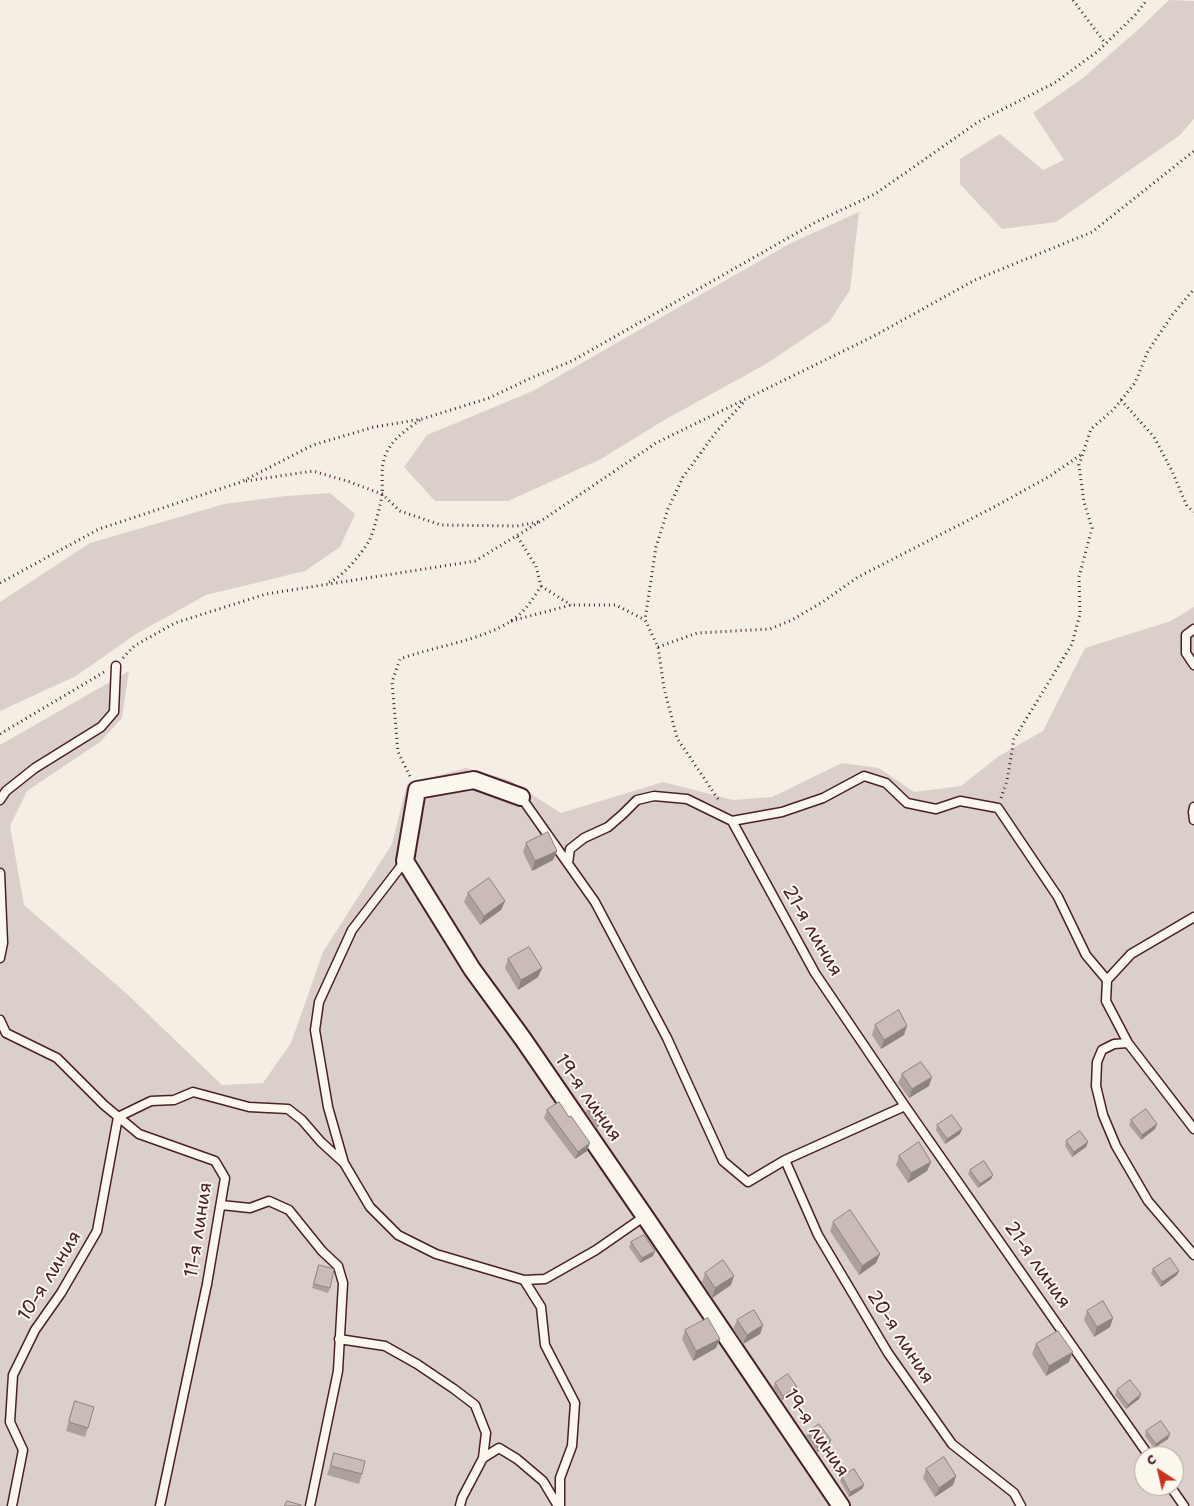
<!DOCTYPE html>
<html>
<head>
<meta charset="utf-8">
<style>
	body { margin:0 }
	#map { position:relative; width:1194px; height:1506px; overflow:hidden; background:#f4eee4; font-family:"Shantell Sans",sans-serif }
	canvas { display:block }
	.north { position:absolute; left:1134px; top:1446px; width:50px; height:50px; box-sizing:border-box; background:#fbf7ec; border:1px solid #b4a19f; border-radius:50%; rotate:325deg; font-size:14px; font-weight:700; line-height:20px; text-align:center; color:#4a1f2b }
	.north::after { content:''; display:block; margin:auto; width:18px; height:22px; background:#c8321e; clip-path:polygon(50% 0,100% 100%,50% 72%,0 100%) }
</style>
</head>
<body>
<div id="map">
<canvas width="1194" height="1506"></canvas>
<div class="north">С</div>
</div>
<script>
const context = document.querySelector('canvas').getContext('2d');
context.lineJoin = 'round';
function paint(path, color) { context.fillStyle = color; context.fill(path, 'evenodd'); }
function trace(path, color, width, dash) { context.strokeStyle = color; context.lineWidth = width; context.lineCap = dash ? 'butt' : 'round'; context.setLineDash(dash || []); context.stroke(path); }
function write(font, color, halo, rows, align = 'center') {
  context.font = font + ' "Shantell Sans",sans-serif'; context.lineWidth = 4; context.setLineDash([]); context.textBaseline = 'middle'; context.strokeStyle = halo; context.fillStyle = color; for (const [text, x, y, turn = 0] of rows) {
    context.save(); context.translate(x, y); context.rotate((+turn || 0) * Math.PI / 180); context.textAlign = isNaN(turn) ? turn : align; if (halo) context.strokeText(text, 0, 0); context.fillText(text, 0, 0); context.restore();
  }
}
paint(new Path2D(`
	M 1169,0 L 1194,1 L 1194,119 L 1180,135 L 1056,222 L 1002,229 L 960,184 L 960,159 L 1000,134 L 1043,170 L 1064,160 L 1033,113 L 1083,78 L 1141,27 Z
	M 859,212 L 850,290 L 830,321 L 766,364 L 666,419 L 601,459 L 508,501 L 435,501 L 404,467 L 427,435 L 533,391 L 789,244 Z
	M 330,493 L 355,514 L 340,547 L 305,571 L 206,595 L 136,634 L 76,676 L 0,711 L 0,602 L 90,543 L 224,504 L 286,496 Z
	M 1194,607 L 1194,1506 L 0,1506 L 0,745 L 129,671 L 122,718 L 100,742 L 27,791 L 10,826 L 24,905 L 126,993 L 222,1085 L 263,1083 L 291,1043 L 323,952 L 392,844 L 407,784 L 466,768 L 509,780 L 561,813 L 663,782 L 733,800 L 772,797 L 842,763 L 879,768 L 914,792 L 961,786 L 999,756 L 1043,731 L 1085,648 L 1171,621 ZM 1144,1456 L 1174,1456 L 1174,1486 L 1144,1486 Z`), '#dbd0c9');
const service = new Path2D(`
	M 1194,629 L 1186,635 L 1186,653 L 1194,665
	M 521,797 L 595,902 L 667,1038 L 723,1161 L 748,1182 L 785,1160 L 905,1106
	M 0,800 L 6,791 L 35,768 L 101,727 L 114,712 L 116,666
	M 1194,807 L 1193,812 L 1194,820
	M 405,861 L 352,930 L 319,1002 L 315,1030 L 328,1107 L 344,1163 L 370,1207 L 398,1235 L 436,1254 L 524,1280
	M 568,863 L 570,849 L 584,838 L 608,827 L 623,814 L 637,800 L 654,796 L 687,799 L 732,821
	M 0,873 L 3,943 L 0,958
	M 1194,917 L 1131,954 L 1107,980 L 1106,1001 L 1128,1043 L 1194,1129
	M 1107,980 L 1086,955 L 1058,897 L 998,808 L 960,801 L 936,809 L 907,803 L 886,783 L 864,776 L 823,798 L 782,812 L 732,821 L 815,973 L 905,1106 L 1149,1456
	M 0,1020 L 6,1033 L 57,1058 L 104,1105 L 139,1134 L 215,1161 L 225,1178 L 207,1284 L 160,1506
	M 1128,1043 L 1114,1044 L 1102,1050 L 1097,1062 L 1096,1086 L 1103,1115 L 1116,1146 L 1148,1201 L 1194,1255
	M 785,1160 L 818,1235 L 888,1353 L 952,1444 L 1014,1493 L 1021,1506
	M 221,1205 L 250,1208 L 269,1201 L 289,1210 L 322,1251 L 338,1266 L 343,1283 L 338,1371 L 310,1506
	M 339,1339 L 385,1346 L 417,1364 L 454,1389 L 475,1405 L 486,1433 L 483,1458
	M 1170,1486 L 1184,1506
	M 12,1506 L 23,1450 L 10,1422 L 13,1375 L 35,1330 L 61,1293 L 97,1231 L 118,1117 L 151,1101 L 174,1100 L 193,1092 L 249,1107 L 288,1109 L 302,1120 L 321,1142 L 344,1163
	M 460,1506 L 462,1498 L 483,1458 L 499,1448 L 517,1459 L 543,1481 L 558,1506
	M 560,1506 L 560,1478 L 572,1446 L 575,1403 L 545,1345 L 541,1307 L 524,1280 L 545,1279 L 568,1266 L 596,1250 L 645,1216`);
const minor = new Path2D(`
	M 521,797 L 474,780 L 417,790 L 405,861 L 472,969 L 523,1039 L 648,1221 L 841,1506`);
trace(service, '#4a1f2b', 11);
trace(minor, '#4a1f2b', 20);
trace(new Path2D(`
	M 1073,0 L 1105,43
	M 1121,400 L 1154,437 L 1172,471 L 1187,506 L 1194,512
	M 246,481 L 313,471 L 350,482 L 382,494 L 400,511 L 441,525 L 517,526 L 538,522
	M 329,582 C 342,578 362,553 369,541 C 373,534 382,501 382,493 C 383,475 379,462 391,445 C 398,435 411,427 420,420
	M 0,583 L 99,529 L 241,482 L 313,445 L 374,427 L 422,419 L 489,398 L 531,378 L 572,361 L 816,222 L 875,194 L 978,122 L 1056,82 L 1098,51 L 1135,15 L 1147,0
	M 541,586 L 571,605
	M 511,621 L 571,605 L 616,605 L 645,620
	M 658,647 L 697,633 L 770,629 L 792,620 L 824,601 L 858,577 L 996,506 L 1050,476 L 1082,454
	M 123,658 L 134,646 L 175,623 L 266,594 L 475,561 L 541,521 L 656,443 L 872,337 L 975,280 L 1092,232 L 1194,151
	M 0,734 L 104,672
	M 410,776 L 398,752 L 392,682 L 400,659 C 432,647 483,640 511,621 C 524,613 533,599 541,586 L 536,566 L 517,536
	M 1001,798 L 1007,781 L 1014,739 L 1072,644 L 1080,614 L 1079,577 L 1092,528 L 1084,502 L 1079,465 L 1091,429 L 1113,410 L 1135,383 L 1148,351 L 1173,314 L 1194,289
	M 718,799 L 677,738 L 664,688 L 658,647 L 645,620 L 656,547 L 668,509 L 683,477 L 716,432 L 745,401`), '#4a1f2b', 3, [1, 4]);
trace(service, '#fbf7ec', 8);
trace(minor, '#fbf7ec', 16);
paint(new Path2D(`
	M 526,843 L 557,851 L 553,860 L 532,871 L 523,852 Z
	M 468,893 L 505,901 L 501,910 L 480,925 L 464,902 Z
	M 508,959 L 542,968 L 538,977 L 518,990 L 505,968 Z
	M 875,1025 L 904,1035 L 881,1049 L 872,1035 Z
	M 902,1074 L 929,1086 L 909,1098 L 898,1083 Z
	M 587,1108 L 607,1116 L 605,1120 L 596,1128 L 586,1113 Z
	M 547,1110 L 587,1151 L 575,1159 L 544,1118 Z
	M 1131,1120 L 1157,1124 L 1155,1129 L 1141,1140 L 1129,1125 Z
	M 937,1125 L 960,1134 L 945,1144 L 936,1130 Z
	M 1066,1141 L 1088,1142 L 1086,1147 L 1072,1157 L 1065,1146 Z
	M 899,1156 L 931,1162 L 927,1171 L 908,1183 L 896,1165 Z
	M 970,1170 L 993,1175 L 991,1179 L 978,1188 L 968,1174 Z
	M 833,1222 L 880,1254 L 876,1263 L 859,1275 L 830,1231 Z
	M 631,1242 L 653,1256 L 640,1263 L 629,1247 Z
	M 319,1265 L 330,1288 L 328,1293 L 312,1288 Z
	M 1153,1269 L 1177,1275 L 1161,1287 L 1151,1273 Z
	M 705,1273 L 731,1285 L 712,1298 L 702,1282 Z
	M 1087,1311 L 1113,1318 L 1110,1327 L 1094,1337 L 1084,1320 Z
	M 737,1320 L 763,1325 L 760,1334 L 743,1344 L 733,1329 Z
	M 685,1330 L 716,1348 L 693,1361 L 682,1339 Z
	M 1036,1344 L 1069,1362 L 1046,1376 L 1032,1354 Z
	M 775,1383 L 797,1387 L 795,1391 L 782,1400 L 773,1388 Z
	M 1117,1390 L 1139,1399 L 1126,1409 L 1115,1395 Z
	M 75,1401 L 88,1428 L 85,1437 L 66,1431 Z
	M 1146,1431 L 1168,1439 L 1154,1448 L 1145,1436 Z
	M 808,1432 L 831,1440 L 829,1445 L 817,1452 L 806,1436 Z
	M 334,1453 L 362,1474 L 359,1484 L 327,1475 Z
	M 926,1469 L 956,1476 L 953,1485 L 935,1497 L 923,1478 Z
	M 842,1477 L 864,1485 L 862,1489 L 849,1497 L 840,1481 Z`), '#aea19d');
paint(new Path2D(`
	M 557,851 L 553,860 L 532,871 L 535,861 Z
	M 505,901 L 501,910 L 480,925 L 484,916 Z
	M 542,968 L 538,977 L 518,990 L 521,980 Z
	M 907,1026 L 904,1035 L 881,1049 L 884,1040 Z
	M 932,1077 L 929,1086 L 909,1098 L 912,1089 Z
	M 607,1116 L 605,1120 L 596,1128 L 598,1123 Z
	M 1157,1124 L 1155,1129 L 1141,1140 L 1142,1135 Z
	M 962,1129 L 960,1134 L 945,1144 L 947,1139 Z
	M 1088,1142 L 1086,1147 L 1072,1157 L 1074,1152 Z
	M 590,1143 L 587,1151 L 575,1159 L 578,1152 Z
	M 931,1162 L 927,1171 L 908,1183 L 911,1173 Z
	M 993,1175 L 991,1179 L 978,1188 L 980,1184 Z
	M 655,1251 L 653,1256 L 640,1263 L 642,1258 Z
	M 880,1254 L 876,1263 L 859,1275 L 862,1266 Z
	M 1179,1271 L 1177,1275 L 1161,1287 L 1162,1282 Z
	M 734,1276 L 731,1285 L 712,1298 L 715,1288 Z
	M 1113,1318 L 1110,1327 L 1094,1337 L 1097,1327 Z
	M 763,1325 L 760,1334 L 743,1344 L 747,1335 Z
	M 720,1339 L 716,1348 L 693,1361 L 696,1351 Z
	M 1073,1352 L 1069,1362 L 1046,1376 L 1049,1366 Z
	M 797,1387 L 795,1391 L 782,1400 L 783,1396 Z
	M 1141,1394 L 1139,1399 L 1126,1409 L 1128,1405 Z
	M 1170,1434 L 1168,1439 L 1154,1448 L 1156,1444 Z
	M 831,1440 L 829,1445 L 817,1452 L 818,1448 Z
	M 956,1476 L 953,1485 L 935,1497 L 939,1488 Z
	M 864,1485 L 862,1489 L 849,1497 L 850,1492 Z`), '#8d837f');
const building = new Path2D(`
	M 548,832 L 557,851 L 535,861 L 526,843 Z
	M 489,878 L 505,901 L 484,916 L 468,893 Z
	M 529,947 L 542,968 L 521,980 L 508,959 Z
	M 899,1010 L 907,1026 L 884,1040 L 875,1025 Z
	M 921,1062 L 932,1077 L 912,1089 L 902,1074 Z
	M 559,1102 L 569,1117 L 571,1116 L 590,1143 L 578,1152 L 547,1110 Z
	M 598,1102 L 607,1116 L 598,1123 L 587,1108 Z
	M 1146,1109 L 1157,1124 L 1142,1135 L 1131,1120 Z
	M 952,1115 L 962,1129 L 947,1139 L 937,1125 Z
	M 1080,1131 L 1088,1142 L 1074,1152 L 1066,1141 Z
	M 919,1142 L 931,1162 L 911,1173 L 899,1156 Z
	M 984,1161 L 993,1175 L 980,1184 L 970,1170 Z
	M 850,1210 L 880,1254 L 862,1266 L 833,1222 Z
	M 644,1235 L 655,1251 L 642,1258 L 631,1242 Z
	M 1170,1258 L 1179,1271 L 1162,1282 L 1153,1269 Z
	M 723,1260 L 734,1276 L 715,1288 L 705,1273 Z
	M 319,1265 L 334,1269 L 330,1288 L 314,1284 Z
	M 1103,1301 L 1113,1318 L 1097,1327 L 1087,1311 Z
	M 754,1310 L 763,1325 L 747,1335 L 737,1320 Z
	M 708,1318 L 720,1339 L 696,1351 L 685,1330 Z
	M 1058,1331 L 1073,1352 L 1049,1366 L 1036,1344 Z
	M 788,1374 L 797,1387 L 783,1396 L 775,1383 Z
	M 1130,1380 L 1141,1394 L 1128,1405 L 1117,1390 Z
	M 75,1401 L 94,1407 L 88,1428 L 69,1422 Z
	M 1161,1421 L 1170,1434 L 1156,1444 L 1146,1431 Z
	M 819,1424 L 831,1440 L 818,1448 L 808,1432 Z
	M 334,1453 L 365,1461 L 362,1474 L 331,1466 Z
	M 944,1457 L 956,1476 L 939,1488 L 926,1469 Z
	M 854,1469 L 864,1485 L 850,1492 L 842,1477 Z
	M 287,1501 L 301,1505 L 301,1506 L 285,1506 Z`);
paint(building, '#cabbb6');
trace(building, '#8d837f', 1);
write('19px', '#4a1f2b', '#fbf7ec', [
	["21-я линия",812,931,60],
	["19-я линия",588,1098,55],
	["11-я линия",199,1230,-81],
	["21-я линия",1037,1265,55],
	["10-я линия",50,1276,-58],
	["20-я линия",900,1337,57],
	["19-я линия",816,1433,56]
]);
</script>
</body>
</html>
